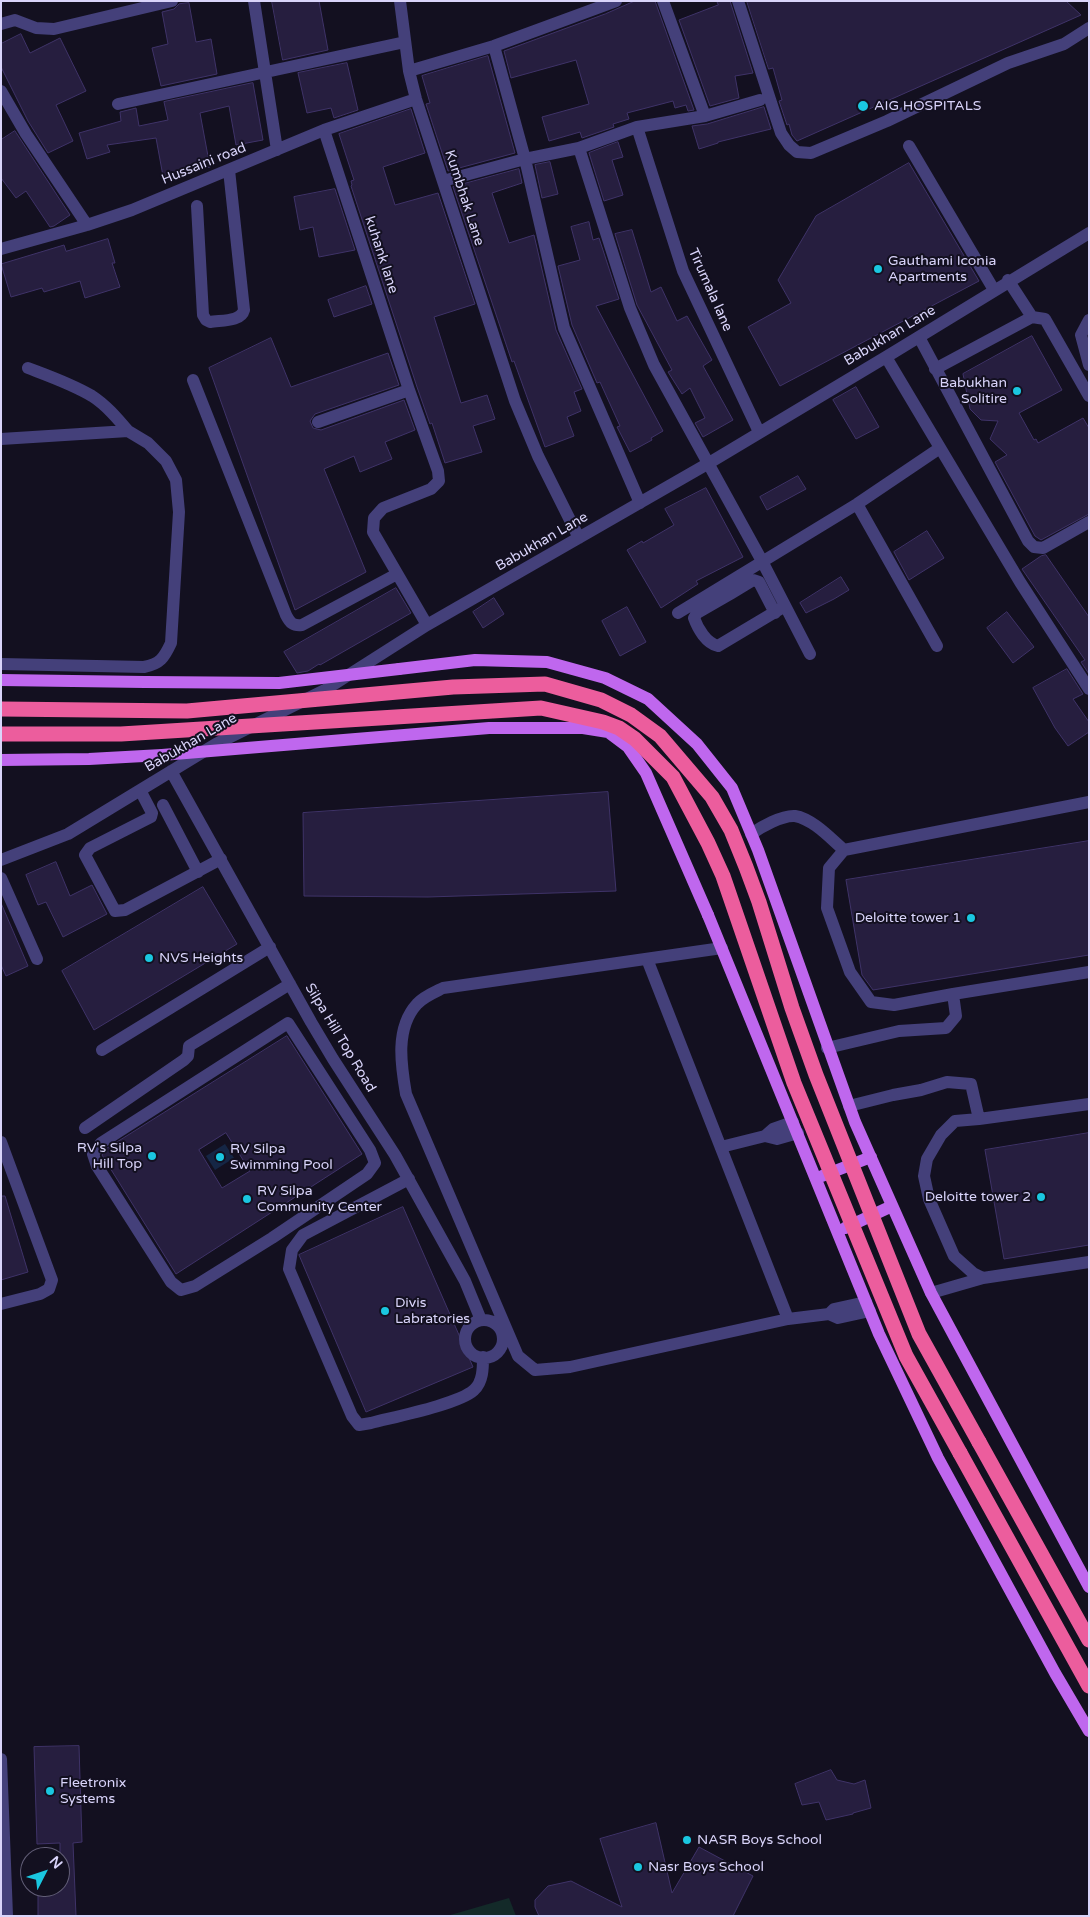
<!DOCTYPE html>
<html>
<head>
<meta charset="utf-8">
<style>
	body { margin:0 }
	#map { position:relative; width:1090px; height:1917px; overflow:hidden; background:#131020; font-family:"Varela Round",sans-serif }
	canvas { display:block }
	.frame { position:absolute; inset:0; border:2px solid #d9d4fa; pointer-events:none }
	.north { position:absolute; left:20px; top:1847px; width:50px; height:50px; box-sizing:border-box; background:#131020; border:1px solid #625e77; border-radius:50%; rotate:49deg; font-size:14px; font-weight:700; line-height:20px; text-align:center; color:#d9d4fa }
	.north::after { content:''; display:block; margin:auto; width:18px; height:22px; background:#1ac7e0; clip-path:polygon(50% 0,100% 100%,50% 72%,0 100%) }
</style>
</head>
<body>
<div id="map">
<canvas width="1090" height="1917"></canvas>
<div class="frame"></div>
<div class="north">N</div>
</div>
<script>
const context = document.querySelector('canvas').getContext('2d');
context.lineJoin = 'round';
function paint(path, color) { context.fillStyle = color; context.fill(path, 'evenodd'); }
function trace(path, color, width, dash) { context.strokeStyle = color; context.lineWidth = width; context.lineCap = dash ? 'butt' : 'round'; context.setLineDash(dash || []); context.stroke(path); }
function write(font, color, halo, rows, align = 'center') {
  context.font = font + ' "Varela Round",sans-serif'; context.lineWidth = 4; context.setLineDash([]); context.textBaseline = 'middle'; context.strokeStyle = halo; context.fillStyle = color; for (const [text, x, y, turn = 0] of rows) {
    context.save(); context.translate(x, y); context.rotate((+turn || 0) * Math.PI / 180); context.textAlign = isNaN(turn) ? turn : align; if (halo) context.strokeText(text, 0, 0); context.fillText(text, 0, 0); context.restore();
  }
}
paint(new Path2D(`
	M 509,1898 L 516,1916 L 447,1916 Z`), '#132a29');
paint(new Path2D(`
	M 225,1144 L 234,1158 L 215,1170 L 206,1156 Z`), '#152645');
const building = new Path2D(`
	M 272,1 L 319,1 L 328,50 L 283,60 Z
	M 635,1 L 655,1 L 694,110 L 688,111 L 686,105 L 675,108 L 673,101 L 627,113 L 629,119 L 613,124 L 614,127 L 582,138 L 580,132 L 549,141 L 542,117 L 589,104 L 576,60 L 511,78 L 504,51 L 605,14 Z
	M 717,1 L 730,1 L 753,73 L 735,76 L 739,98 L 710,106 L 679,20 L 718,5 Z
	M 747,1 L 1066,1 L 1081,15 L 797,141 L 792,135 L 789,124 L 787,125 L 779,101 L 782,100 L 773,68 L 769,69 Z
	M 189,3 L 196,42 L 211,39 L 217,74 L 161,86 L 152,48 L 168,44 L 162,12 L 174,9 L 179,4 Z
	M 21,34 L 30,53 L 60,38 L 86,91 L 56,105 L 73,141 L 48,153 L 28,121 L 1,67 L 1,44 Z
	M 488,56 L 515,153 L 448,171 L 426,104 L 430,103 L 422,76 Z
	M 347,63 L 358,110 L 334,118 L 331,108 L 307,113 L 298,73 Z
	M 253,83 L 263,140 L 236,145 L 229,106 L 200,113 L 210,167 L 163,176 L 156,138 L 107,145 L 110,152 L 87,159 L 79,133 L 121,121 L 120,112 L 136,108 L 139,126 L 168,120 L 164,102 Z
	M 764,107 L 771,129 L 718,142 L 718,143 L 699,149 L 692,126 L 707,124 Z
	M 411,109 L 425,153 L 383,167 L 395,205 L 438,193 L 475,304 L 434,317 L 461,403 L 487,395 L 495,419 L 473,426 L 482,452 L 445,463 L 432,423 L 430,424 L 417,387 L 351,186 L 352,185 L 351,181 L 354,180 L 339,134 Z
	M 15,131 L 70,215 L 54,226 L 50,227 L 26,191 L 16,198 L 1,178 L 1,140 Z
	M 618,142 L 623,157 L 612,160 L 623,195 L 604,201 L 589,153 Z
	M 550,162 L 558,194 L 542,198 L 535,165 Z
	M 909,163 L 979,281 L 780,386 L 748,327 L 791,303 L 778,280 L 816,216 Z
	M 519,169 L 522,183 L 492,193 L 509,243 L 534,235 L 556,330 L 582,389 L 574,392 L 581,411 L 567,417 L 574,436 L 545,447 L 514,361 L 512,362 L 453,187 Z
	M 335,189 L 355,250 L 319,257 L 313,227 L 300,230 L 294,197 Z
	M 589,222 L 593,240 L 599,238 L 619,299 L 596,306 L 663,431 L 651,438 L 652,440 L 630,452 L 617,427 L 620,426 L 600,382 L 597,383 L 572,325 L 558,266 L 580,260 L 571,227 Z
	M 632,230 L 651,292 L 661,287 L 677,321 L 687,316 L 712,360 L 703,366 L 733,420 L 703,437 L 695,423 L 705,418 L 690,388 L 682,394 L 668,372 L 672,370 L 637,305 L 615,234 Z
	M 108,239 L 115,263 L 112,263 L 120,287 L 85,298 L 80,281 L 44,292 L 42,288 L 11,297 L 1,264 L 64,245 L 66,251 Z
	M 366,286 L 372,304 L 334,317 L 328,300 Z
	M 1032,336 L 1062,390 L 1019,413 L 1034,440 L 1036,439 L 1038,443 L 1083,418 L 1089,428 L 1089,514 L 1041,540 L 1035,536 L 995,462 L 1007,455 L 990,439 L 998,421 L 981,420 L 970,409 L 963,374 Z
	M 271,338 L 291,387 L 388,353 L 399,385 L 315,414 L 310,421 L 313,428 L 321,430 L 404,400 L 415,430 L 385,442 L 392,459 L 360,472 L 354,456 L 324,469 L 366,572 L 295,610 L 209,368 Z
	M 856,387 L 879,427 L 856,439 L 833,400 Z
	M 798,476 L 806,489 L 767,510 L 760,497 Z
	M 706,488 L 743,557 L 696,581 L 698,584 L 661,608 L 627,550 L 642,541 L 643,543 L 674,525 L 665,509 Z
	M 927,531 L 944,558 L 909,580 L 894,552 Z
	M 1046,555 L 1089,617 L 1089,674 L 1081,662 L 1085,660 L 1022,569 L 1041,556 Z
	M 841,577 L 849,590 L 834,599 L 806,613 L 800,603 Z
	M 396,588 L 411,613 L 320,665 L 319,664 L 308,671 L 297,673 L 284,652 Z
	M 494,598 L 504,614 L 483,628 L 473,612 Z
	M 627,607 L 646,642 L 620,656 L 602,621 Z
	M 1007,612 L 1034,647 L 1013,663 L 987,628 Z
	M 1067,669 L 1083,694 L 1073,699 L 1089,722 L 1089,732 L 1068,746 L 1055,728 L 1033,688 Z
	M 608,792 L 616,891 L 428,897 L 304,896 L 303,813 Z
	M 1089,841 L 1089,955 L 873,990 L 862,975 L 846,880 Z
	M 56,862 L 70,896 L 92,885 L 107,914 L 63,937 L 46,902 L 38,905 L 26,875 Z
	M 203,887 L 237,944 L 94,1030 L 62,971 Z
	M 1,903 L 28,966 L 6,976 L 1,965 Z
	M 287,1036 L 362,1154 L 176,1274 L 102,1155 L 106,1149 ZM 226,1133 L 250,1171 L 222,1188 L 199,1150 Z
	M 1089,1133 L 1089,1245 L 1004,1259 L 985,1150 Z
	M 1,1196 L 5,1196 L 28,1272 L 1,1280 Z
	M 403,1207 L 473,1367 L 366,1412 L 299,1255 Z
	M 79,1746 L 82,1842 L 73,1843 L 76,1916 L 38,1916 L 38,1887 L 60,1887 L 60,1843 L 37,1844 L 34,1747 Z
	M 831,1770 L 837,1780 L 854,1784 L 865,1780 L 871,1808 L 853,1813 L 853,1814 L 826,1820 L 819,1802 L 802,1805 L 795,1784 Z
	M 656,1823 L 672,1893 L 699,1847 L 753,1876 L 733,1916 L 539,1916 L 535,1907 L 535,1900 L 548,1886 L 571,1881 L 622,1907 L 600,1839 Z`);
paint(building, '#261e3f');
trace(building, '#3f3368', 1);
trace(new Path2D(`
	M 254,1 L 277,150
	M 400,1 L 409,71 L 416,99 L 515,401 L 538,456 L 579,538
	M 663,1 L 705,116
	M 738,1 L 781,133 L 789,145 L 797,152 L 811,153 L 887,121 L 1008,63 L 1064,44 L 1089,28
	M 1,24 L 15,20 L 36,28 L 54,29 L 172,1
	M 494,46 L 525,159 L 564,328 L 640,503
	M 409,71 L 494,46 L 616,1
	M 1,91 L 26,134 L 87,225
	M 118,104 L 405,42
	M 637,127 L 683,271 L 759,432
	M 324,130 L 409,390
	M 909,146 L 994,290
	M 579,148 L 630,308 L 654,365 L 762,561 L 810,654
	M 443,181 L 525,159 L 579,148 L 637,127 L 705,116 L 760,100
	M 197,206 L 203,315 L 206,320 L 210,322 C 221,320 241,322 244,310 L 229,170
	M 1,249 L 87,225 L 132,210 L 324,130 L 416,99
	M 1008,280 L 1032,317
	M 1089,320 L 1081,335 L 1089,365
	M 919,337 L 1028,541 L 1034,547 L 1043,548 L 1089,522
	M 886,357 L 1020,582 L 1089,689
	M 28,368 C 49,376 72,384 92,396 C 106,405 117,418 128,431
	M 935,369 L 1032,317 L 1045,319 L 1089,396
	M 193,380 L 286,615 C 290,623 293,626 302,625 L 397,574
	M 318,422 L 409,390 L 438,471 L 439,481 L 431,489 L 383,508 L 374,518 L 373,532 L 427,625
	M 1,439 L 128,431 L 148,443 L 166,461 L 176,480 L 179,512 L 171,643 C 164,658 160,664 144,667 L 1,664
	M 857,504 L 937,646
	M 724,585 L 730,594 L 697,613 L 694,618 C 698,629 706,643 718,646 L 723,643 L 785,606
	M 730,594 L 753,580 L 759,582 L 775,613
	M 678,613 L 857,504 L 940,448
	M 171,771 L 311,1022 L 333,1059 L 395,1155 L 465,1281 L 481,1320
	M 140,790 L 152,813 L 151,817 L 90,848 L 85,855 L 115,911 L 125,910 L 221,859
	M 163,805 L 198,872
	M 751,834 C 761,827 782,815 795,816 C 813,819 831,839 844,850
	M 1,860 L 68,834 L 216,744 L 325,690 L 427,625 L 709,463 L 886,357 L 1089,233
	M 1,878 L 37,959
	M 722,948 L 443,988 C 435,992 423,997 417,1004 C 395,1028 401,1065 406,1094 L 518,1356 L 535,1370 L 570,1367 L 788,1319 L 829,1314 L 834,1309 L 866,1302
	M 647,959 L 788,1319
	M 953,994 L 1089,972
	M 288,1023 L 370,1150 L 375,1163 L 367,1174 L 272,1238 L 195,1286 L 181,1290 L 171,1282 L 97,1166 L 93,1154 L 101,1143 Z
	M 827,1048 L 899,1031 L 946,1028 L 956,1016 L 953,994 L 894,1005 L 871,1002 L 850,972 L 827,908 L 829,868 L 844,850 L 1089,802
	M 102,1050 L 270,947
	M 849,1106 L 893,1095 L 921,1090 L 947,1082 L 971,1084 L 979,1119 L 955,1121 L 941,1135 L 927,1159 L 924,1176 L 929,1199 L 954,1256 L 973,1273 L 983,1278 L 1089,1262
	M 979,1119 L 1089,1104
	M 85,1128 L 184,1060 L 188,1056 L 189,1046 L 290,984
	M 765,1136 L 777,1139 L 798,1133
	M 1,1142 L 52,1280 L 49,1289 L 40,1294 L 1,1304
	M 721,1147 L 765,1136 L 773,1129 L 793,1122
	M 409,1179 L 303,1235 L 292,1250 L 289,1269 L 352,1416 L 359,1425 L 371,1423 C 394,1417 459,1404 474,1390 C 483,1382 483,1368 483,1357
	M 931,1293 L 983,1278
	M 829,1314 L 838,1318 L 870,1311
	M465 1339a19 19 0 1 1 38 0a19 19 0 1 1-38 0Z
	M 1,1759 L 7,1916`), '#44407a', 12);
trace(new Path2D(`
	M 399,669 L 475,660 L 547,662 L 605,678 L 648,699 L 697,744 L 732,788 L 758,850 L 855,1122 L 931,1293 L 1089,1587
	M 1,680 L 145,682
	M 1,760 L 89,759 L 162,755
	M 708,915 L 879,1334 L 938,1458 L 1055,1673 L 1089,1731
	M 822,1176 L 871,1157
	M 845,1228 L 892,1206`), '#bf67ee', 12);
trace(new Path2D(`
	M 979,1442 L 1089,1640
	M 960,1453 L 1089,1686`), '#ec5d9d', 15);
trace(new Path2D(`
	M 145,682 L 279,683 L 399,669
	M 162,755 L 489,728 L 583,728 L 608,732 L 628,747 L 646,773 L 708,915`), '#bf67ee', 12);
trace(new Path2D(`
	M 1,709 L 187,711 L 453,687 L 545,684 L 601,700 L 631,715 L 660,736 L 712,797 L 731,830 L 746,867 L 759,902 L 792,1008 L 816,1075 L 919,1334 L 979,1442
	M 1,734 L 121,734 L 541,708 L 603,722 L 619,728 L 635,739 L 673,777 L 708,843 L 723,876 L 794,1083 L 906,1356 L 960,1453`), '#ec5d9d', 15);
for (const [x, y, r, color] of [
	[863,106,6,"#1ac7e0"],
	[878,269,5,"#1ac7e0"],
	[1017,391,5,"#1ac7e0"],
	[971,918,5,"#1ac7e0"],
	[149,958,5,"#1ac7e0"],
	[152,1156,5,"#1ac7e0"],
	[220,1157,5,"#1ac7e0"],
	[1041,1197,5,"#1ac7e0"],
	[247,1199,5,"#1ac7e0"],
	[385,1311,5,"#1ac7e0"],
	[50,1791,5,"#1ac7e0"],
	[687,1840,5,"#1ac7e0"],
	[638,1867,5,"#1ac7e0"]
]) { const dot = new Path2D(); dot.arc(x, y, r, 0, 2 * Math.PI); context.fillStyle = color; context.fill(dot); trace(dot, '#131020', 2); }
write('14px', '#d9d4fa', '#131020', [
	["AIG HOSPITALS",874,106],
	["Gauthami Iconia",888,261],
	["Apartments",888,277],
	["Babukhan",1007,383,"right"],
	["Solitire",1007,399,"right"],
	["Deloitte tower 1",961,918,"right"],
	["NVS Heights",159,958],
	["RV's Silpa",142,1148,"right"],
	["Hill Top",142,1164,"right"],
	["RV Silpa",230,1149],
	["Swimming Pool",230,1165],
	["RV Silpa",257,1191],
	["Community Center",257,1207],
	["Deloitte tower 2",1031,1197,"right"],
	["Divis",395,1303],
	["Labratories",395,1319],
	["Fleetronix",60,1783],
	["Systems",60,1799],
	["NASR Boys School",697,1840],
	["Nasr Boys School",648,1867]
], 'left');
write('14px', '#d9d4fa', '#131020', [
	["Hussaini road",204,164,-22],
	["Kumbhak Lane",464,198,72],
	["kuhank lane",381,255,72],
	["Tirumala lane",710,290,66],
	["Babukhan Lane",890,336,-31],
	["Babukhan Lane",542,542,-30],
	["Babukhan Lane",191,743,-30],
	["Silpa Hill Top Road",340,1038,59]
]);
</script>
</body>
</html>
